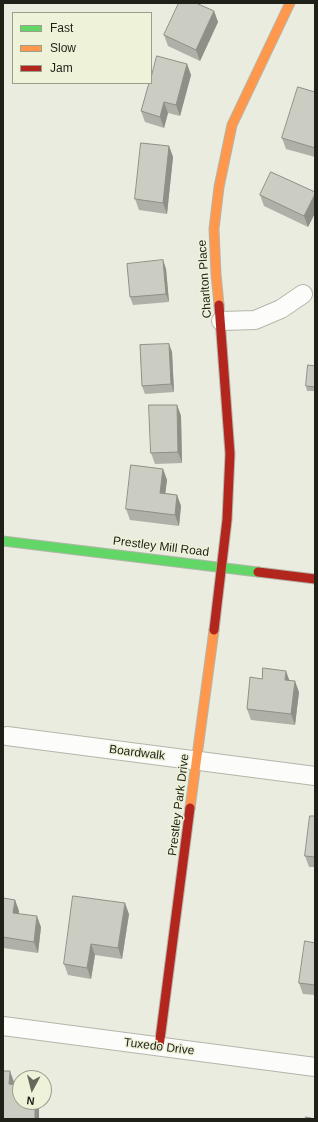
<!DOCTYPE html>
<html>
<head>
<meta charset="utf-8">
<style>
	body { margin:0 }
	#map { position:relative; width:318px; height:1122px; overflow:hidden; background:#eaecdf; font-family:Arial,sans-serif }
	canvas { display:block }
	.frame { position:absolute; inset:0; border:4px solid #1f2017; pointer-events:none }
	.legend { position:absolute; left:12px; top:12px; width:140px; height:72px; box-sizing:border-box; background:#eef2d9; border:1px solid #9b9e8b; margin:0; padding:5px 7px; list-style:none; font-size:12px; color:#1f2017 }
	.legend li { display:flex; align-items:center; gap:8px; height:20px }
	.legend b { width:20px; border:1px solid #9b9e8b }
	.north { position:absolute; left:12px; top:1070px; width:40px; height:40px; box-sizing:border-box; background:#eef2d9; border:1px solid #9b9e8b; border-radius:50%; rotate:187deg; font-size:11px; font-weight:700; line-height:16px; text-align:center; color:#1f2017 }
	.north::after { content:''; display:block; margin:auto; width:14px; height:18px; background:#66675d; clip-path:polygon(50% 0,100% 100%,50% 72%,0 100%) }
</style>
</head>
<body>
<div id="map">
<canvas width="318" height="1122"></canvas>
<div class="frame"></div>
<ul class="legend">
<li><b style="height:5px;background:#63d668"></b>Fast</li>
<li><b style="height:5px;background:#ff974d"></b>Slow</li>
<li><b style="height:5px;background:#b3261e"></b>Jam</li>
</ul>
<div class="north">N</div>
</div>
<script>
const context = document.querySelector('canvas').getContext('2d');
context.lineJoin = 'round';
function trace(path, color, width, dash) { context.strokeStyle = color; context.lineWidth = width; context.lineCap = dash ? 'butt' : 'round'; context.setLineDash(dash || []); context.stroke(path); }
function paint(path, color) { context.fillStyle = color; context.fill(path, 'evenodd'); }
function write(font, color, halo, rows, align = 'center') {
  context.font = font + ' Arial,sans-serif'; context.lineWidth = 3; context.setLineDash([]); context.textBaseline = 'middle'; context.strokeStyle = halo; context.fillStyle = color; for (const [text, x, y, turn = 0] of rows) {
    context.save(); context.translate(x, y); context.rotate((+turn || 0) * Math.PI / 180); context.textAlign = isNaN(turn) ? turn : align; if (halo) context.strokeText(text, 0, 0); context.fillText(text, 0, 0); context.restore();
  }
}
const street = new Path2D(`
	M 221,321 L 255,320 L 281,309 L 303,294
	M 7,736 L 315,776
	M 3,1026 L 315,1067`);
const fast = new Path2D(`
	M 3,541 L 258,572`);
const slow = new Path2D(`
	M 219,305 L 216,274 L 214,229 L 219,187 L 232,125 L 290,3
	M 190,808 L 214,630`);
const jam = new Path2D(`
	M 258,572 L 315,579
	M 214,630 L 227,520 L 230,454 L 219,305
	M 159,1047 L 190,808`);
trace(street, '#b4b6ab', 20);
trace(fast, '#b4b6ab', 11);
trace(slow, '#b4b6ab', 11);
trace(jam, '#b4b6ab', 11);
trace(street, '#fcfcfa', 18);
trace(fast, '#63d668', 9);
trace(slow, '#ff974d', 9);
trace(jam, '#b3261e', 9);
paint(new Path2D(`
	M 214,11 L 218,22 L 200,61 L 168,46 L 164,35 Z
	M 187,64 L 191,75 L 180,116 L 168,113 L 164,128 L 145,122 L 141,111 Z
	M 315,92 L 315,157 L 286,149 L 282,138 Z
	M 169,146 L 173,157 L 167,214 L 139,210 L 135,199 Z
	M 315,192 L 315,213 L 308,227 L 264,206 L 260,195 Z
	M 163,260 L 166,269 L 169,302 L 133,305 L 130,297 Z
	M 169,344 L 172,352 L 174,392 L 145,394 L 142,386 Z
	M 315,366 L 315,391 L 307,391 L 306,386 Z
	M 177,405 L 181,416 L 182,463 L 155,464 L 151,453 Z
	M 163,469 L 167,480 L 165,493 L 177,495 L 181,506 L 179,526 L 130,520 L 126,509 Z
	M 290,681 L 299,692 L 295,725 L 251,720 L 247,709 Z
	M 315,816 L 315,867 L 309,867 L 305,856 Z
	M 3,898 L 15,900 L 19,911 L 19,914 L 41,927 L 38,953 L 3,948 Z
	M 129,914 L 122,959 L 95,955 L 91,979 L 68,975 L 64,964 Z
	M 315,943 L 315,995 L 303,994 L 299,983 Z`), '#afb0a7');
paint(new Path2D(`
	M 214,11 L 218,22 L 200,61 L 196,50 Z
	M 187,64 L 191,75 L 180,116 L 176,105 Z
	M 164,102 L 168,113 L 164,128 L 160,117 Z
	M 169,146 L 173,157 L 167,214 L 163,203 Z
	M 315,194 L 315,213 L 308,227 L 304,216 Z
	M 163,260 L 166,269 L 169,302 L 166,294 Z
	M 169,344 L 172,352 L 174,392 L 171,384 Z
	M 177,405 L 181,416 L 182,463 L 178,452 Z
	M 163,469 L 167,480 L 164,504 L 160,493 Z
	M 177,495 L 181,506 L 179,526 L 175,515 Z
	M 286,671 L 290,682 L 285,680 Z
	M 295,681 L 299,692 L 295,725 L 291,714 Z
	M 15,900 L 19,911 L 17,924 L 13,913 Z
	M 125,903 L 129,914 L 122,959 L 118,948 Z
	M 37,916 L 41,927 L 38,953 L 34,942 Z
	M 91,944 L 95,955 L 91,979 L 87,968 Z
	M 10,1071 L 14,1082 L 13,1095 L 9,1084 Z
	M 35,1102 L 39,1102 L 39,1119 L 35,1119 Z`), '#8e9088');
const building = new Path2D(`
	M 179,3 L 196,3 L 214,11 L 196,50 L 164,35 Z
	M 157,56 L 187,64 L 176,105 L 164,102 L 160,117 L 141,111 L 149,83 L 151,83 L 151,78 Z
	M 298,87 L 315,92 L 315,148 L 282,138 Z
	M 141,143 L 169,146 L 163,203 L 135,199 Z
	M 271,172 L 315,192 L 315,194 L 304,216 L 260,195 Z
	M 163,260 L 166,294 L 130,297 L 127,264 Z
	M 169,344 L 171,384 L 142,386 L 140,345 Z
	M 308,365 L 315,366 L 315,387 L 306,386 Z
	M 149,405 L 177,405 L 178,452 L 151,453 Z
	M 131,465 L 163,469 L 160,493 L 177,495 L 175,515 L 126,509 Z
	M 263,668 L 286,671 L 285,680 L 295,681 L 291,714 L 247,709 L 250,677 L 262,679 Z
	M 310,816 L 315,816 L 315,857 L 305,856 Z
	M 73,896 L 125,903 L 118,948 L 91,944 L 87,968 L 64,964 Z
	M 3,898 L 15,900 L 13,913 L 37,916 L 34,942 L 3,937 Z
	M 305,941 L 315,943 L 315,985 L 299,983 Z
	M 3,1071 L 10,1071 L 9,1084 L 20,1085 L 20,1102 L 35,1102 L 35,1119 L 3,1119 Z
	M 306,1117 L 315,1119 L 305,1119 Z`);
paint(building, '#cbcdc2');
trace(building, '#8e9088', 1);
write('12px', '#1f2017', '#eef2d9', [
	["Charlton Place",205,279,-94],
	["Prestley Mill Road",161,547,7],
	["Boardwalk",137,753,7],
	["Prestley Park Drive",179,805,-83],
	["Tuxedo Drive",159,1047,7]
]);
</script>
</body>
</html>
